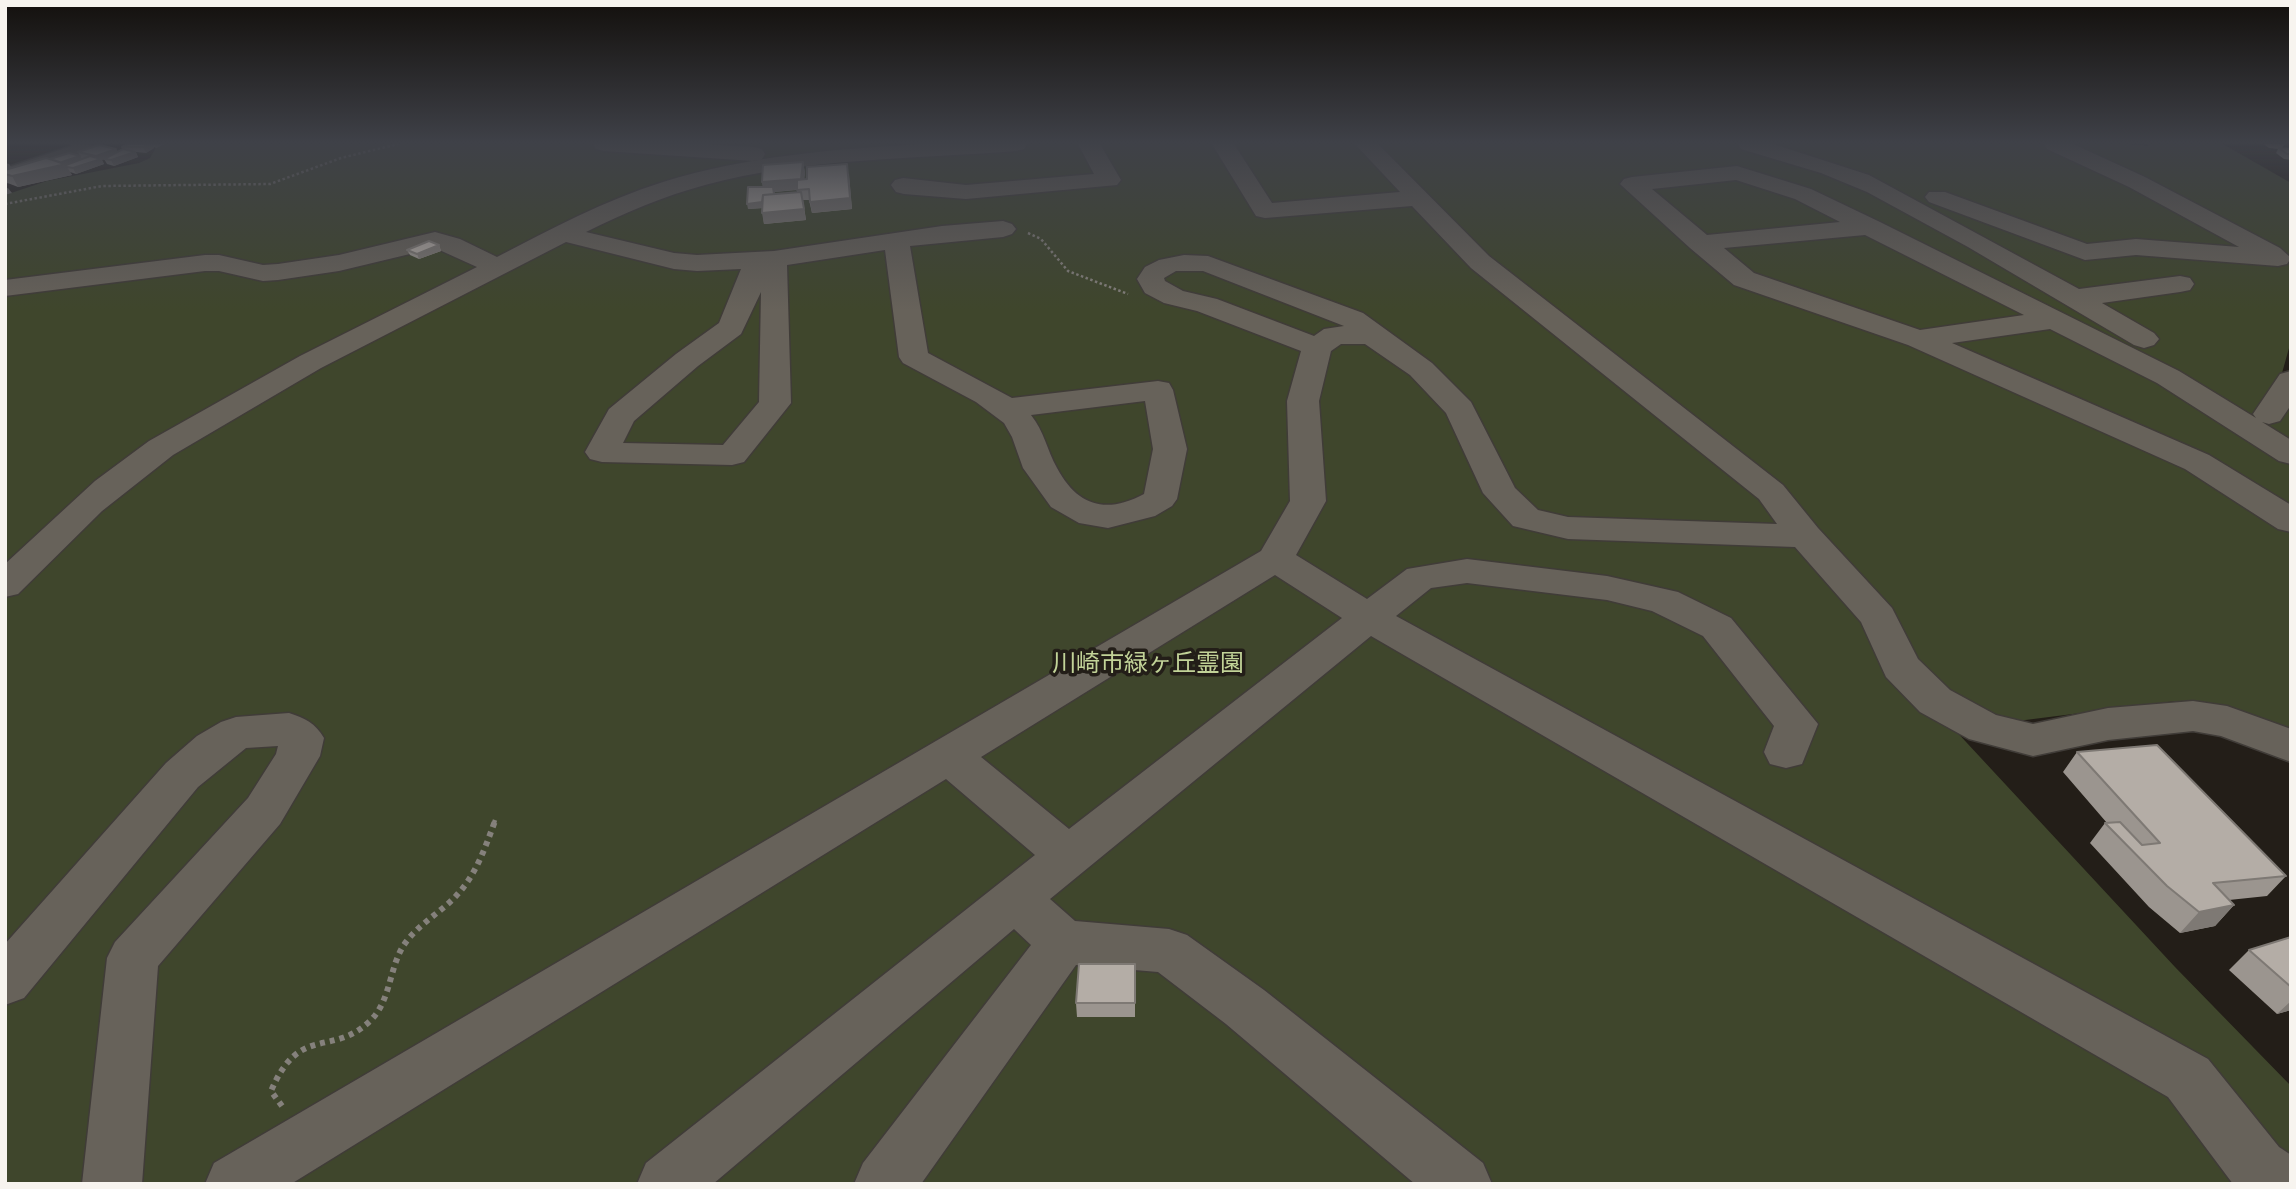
<!DOCTYPE html>
<html>
<head>
<meta charset="utf-8">
<style>
	body { margin:0 }
	#map { position:relative; width:2296px; height:1189px; overflow:hidden; background:#231e18; font-family:Cabin,sans-serif }
	canvas { display:block }
	.frame { position:absolute; inset:0; border:7px solid #f7f4ef; pointer-events:none }
</style>
</head>
<body>
<div id="map">
<canvas width="2296" height="1189"></canvas>
<div class="frame"></div>
</div>
<script>
const context = document.querySelector('canvas').getContext('2d');
context.lineJoin = 'round';
function paint(path, color) { context.fillStyle = color; context.fill(path, 'evenodd'); }
function trace(path, color, width, dash) { context.strokeStyle = color; context.lineWidth = width; context.lineCap = dash ? 'butt' : 'round'; context.setLineDash(dash || []); context.stroke(path); }
function write(font, color, halo, rows, align = 'center') {
  context.font = font + ' Cabin,"Noto Sans JP",sans-serif'; context.lineWidth = 7; context.setLineDash([]); context.textBaseline = 'middle'; context.strokeStyle = halo; context.fillStyle = color; for (const [text, x, y, turn = 0] of rows) {
    context.save(); context.translate(x, y); context.rotate((+turn || 0) * Math.PI / 180); context.textAlign = isNaN(turn) ? turn : align; if (halo) context.strokeText(text, 0, 0); context.fillText(text, 0, 0); context.restore();
  }
}
paint(new Path2D(`
	M 158,144 L 2130,144 L 2149,146 L 2147,144 L 2223,144 L 2291,183 L 2291,341 L 2275,398 L 2291,397 L 2291,728 L 2176,701 L 1954,729 L 2175,967 L 2291,1086 L 2291,1184 L 5,1184 L 5,195 L 47,181 L 139,163 L 150,158 Z`), '#3f462c');
const minor = new Path2D(`
	M 71,144 L 105,146 L 102,151 L 5,183 L 5,168 L 72,146 Z
	M 593,144 L 702,144 L 754,147 L 762,149 L 765,154 L 762,159 L 754,161 L 604,151 L 596,149 Z
	M 922,144 L 1027,144 L 1024,149 L 1016,151 C 913,159 805,158 705,185 C 664,196 624,213 586,232 L 674,253 L 697,255 L 774,251 L 942,226 L 1003,221 L 1012,224 L 1016,229 L 1012,234 L 1003,237 L 910,246 L 928,353 L 1012,398 L 1158,381 L 1169,383 L 1173,390 L 1187,449 L 1177,499 L 1172,506 L 1155,516 L 1108,528 L 1079,523 L 1051,507 L 1023,468 L 1012,437 L 1004,423 L 976,402 L 903,363 L 899,357 L 885,250 L 787,265 L 791,403 L 744,462 L 732,465 L 602,462 L 590,459 L 585,452 L 609,409 L 676,354 L 719,323 L 741,269 L 697,271 L 674,269 L 566,242 L 321,368 L 173,455 L 102,511 L 18,594 L 5,597 L 5,564 L 95,481 L 149,441 L 300,356 L 477,267 L 435,248 L 339,271 L 278,280 L 263,281 L 219,271 L 205,271 L 5,296 L 5,280 L 205,255 L 219,255 L 263,265 L 278,264 L 339,255 L 435,232 L 460,239 L 497,257 C 551,229 605,200 663,182 C 747,156 835,149 922,144 ZM 761,292 L 759,402 L 723,445 L 623,443 L 634,421 L 698,366 L 741,334 ZM 1145,401 L 1153,449 L 1144,494 C 1107,514 1078,507 1057,468 C 1047,450 1044,431 1031,415 Z
	M 1078,144 L 1100,144 L 1121,180 L 1117,185 L 966,199 L 904,194 L 896,192 L 891,185 L 895,180 L 903,178 L 966,185 L 1094,174 Z
	M 1212,144 L 1234,144 L 1272,203 L 1400,192 L 1355,144 L 1378,144 L 1489,256 L 1783,485 L 1818,528 L 1892,608 L 1918,659 L 1950,690 L 1996,715 L 2033,724 L 2108,708 L 2193,701 L 2227,706 L 2291,729 L 2291,762 L 2221,736 L 2193,731 L 2108,740 L 2033,756 L 1969,739 L 1920,712 L 1886,677 L 1861,622 L 1795,547 L 1568,539 L 1513,526 L 1483,493 L 1446,413 L 1410,375 L 1365,344 L 1341,344 L 1331,351 L 1319,401 L 1326,501 L 1296,555 L 1367,599 L 1407,569 L 1467,559 L 1607,576 L 1678,592 L 1731,618 L 1818,724 L 1802,764 L 1786,768 L 1770,764 L 1764,752 L 1774,726 L 1703,636 L 1652,611 L 1607,600 L 1467,583 L 1431,588 L 1396,616 L 2208,1059 L 2279,1147 L 2291,1155 L 2291,1184 L 2233,1184 L 2168,1097 L 1371,636 L 1050,899 L 1075,921 L 1169,929 L 1187,935 L 1264,990 L 1483,1163 L 1492,1184 L 1415,1184 L 1226,1024 L 1158,972 L 1076,965 L 921,1184 L 854,1184 L 863,1163 L 1031,945 L 1014,929 L 713,1184 L 637,1184 L 646,1163 L 1035,855 L 946,779 L 291,1184 L 205,1184 L 214,1163 L 1261,551 L 1290,501 L 1287,401 L 1301,351 L 1197,311 L 1164,303 L 1145,293 L 1137,279 L 1145,267 L 1159,260 L 1184,255 L 1208,256 L 1363,313 L 1432,363 L 1471,402 L 1515,488 L 1538,510 L 1568,517 L 1777,524 L 1759,499 L 1471,268 L 1412,206 L 1265,218 L 1256,216 ZM 1176,271 L 1203,271 L 1344,326 L 1324,329 L 1314,336 L 1217,299 L 1183,291 L 1165,281 L 1164,278 ZM 1275,575 L 1342,618 L 1069,829 L 981,757 Z
	M 1738,144 L 1773,144 L 1869,175 L 2079,289 L 2180,276 L 2190,278 L 2194,284 L 2190,290 L 2180,292 L 2102,303 L 2154,333 L 2159,339 L 2154,345 L 2144,348 L 2134,345 L 1968,247 L 1867,192 L 1821,173 L 1741,149 Z
	M 2044,144 L 2073,144 L 2145,177 L 2280,248 L 2291,258 L 2287,264 L 2278,266 L 2136,255 L 2085,260 L 1929,202 L 1925,197 L 1929,192 L 1945,192 L 2087,244 L 2136,239 L 2239,247 L 2129,187 L 2047,149 Z
	M 1737,166 L 1811,189 L 1880,222 L 2179,371 L 2256,418 L 2253,414 L 2280,374 L 2291,371 L 2291,405 L 2280,421 L 2269,424 L 2262,422 L 2291,440 L 2291,464 L 2279,461 L 2157,383 L 2050,329 L 1952,343 L 2209,455 L 2291,505 L 2291,532 L 2278,529 L 2185,469 L 1908,345 L 1734,285 L 1690,248 L 1620,184 L 1624,179 L 1632,177 ZM 1736,180 L 1795,199 L 1840,222 L 1707,235 L 1652,189 ZM 1865,235 L 2024,315 L 1920,330 L 1754,273 L 1724,248 Z
	M 289,713 C 305,718 315,723 324,738 L 320,756 L 280,824 L 158,966 L 142,1184 L 82,1184 L 107,958 L 115,942 L 248,798 L 276,754 L 278,746 L 246,748 L 198,787 L 24,998 L 5,1005 L 5,944 L 166,763 L 197,736 L 221,722 L 236,717 Z`);
trace(minor, '#403c38', 3);
trace(new Path2D(`
	M 5,204 L 102,186 L 270,184 L 341,158 L 398,144
	M 1028,233 L 1041,239 L 1068,271 L 1128,294`), '#85817c', 2.5, [2.5, 2.5]);
trace(new Path2D(`
	M 494,823 L 495,820`), '#85817c', 4.5, [3.5, 3.5]);
trace(new Path2D(`
	M 282,1106 L 271,1091 C 300,1023 331,1058 370,1021 C 390,1002 389,971 402,948 C 415,926 439,914 456,896 C 476,875 485,848 495,821`), '#85817c', 6, [5, 5]);
paint(minor, '#67625a');
paint(new Path2D(`
	M 128,144 L 164,144 L 156,148 L 154,147 L 154,148 L 146,153 L 136,152 L 138,157 L 114,166 L 107,164 L 104,159 L 102,160 L 104,164 L 76,174 L 70,172 L 72,175 L 18,187 L 5,182 L 5,163 L 9,164 L 11,168 L 80,156 L 78,152 L 116,149 L 118,152 L 124,149 L 122,147 Z
	M 2263,144 L 2285,144 L 2282,148 L 2291,149 L 2291,160 L 2284,159 L 2276,153 L 2278,149 L 2269,148 Z
	M 803,162 L 805,173 L 804,179 L 849,174 L 852,209 L 812,213 L 809,200 L 803,200 L 806,220 L 764,224 L 762,208 L 748,209 L 763,187 L 762,182 ZM 797,190 L 797,192 L 775,194 L 774,192 Z
	M 439,245 L 441,251 L 419,259 L 410,255 L 407,250 Z
	M 2077,752 L 2286,876 L 2267,896 L 2229,900 L 2234,905 L 2215,926 L 2180,933 L 2149,907 L 2090,843 L 2105,823 L 2107,823 L 2063,772 Z
	M 2291,937 L 2291,1010 L 2277,1014 L 2229,970 L 2249,950 Z
	M 1135,964 L 1135,1017 L 1077,1017 L 1076,1003 Z`), '#9b958f');
paint(new Path2D(`
	M 151,144 L 152,144 L 154,148 L 146,153 L 143,147 Z
	M 154,144 L 164,144 L 156,148 Z
	M 116,149 L 119,154 L 102,160 L 104,164 L 76,174 L 73,168 L 98,160 L 96,156 Z
	M 135,152 L 138,157 L 114,166 L 111,160 Z
	M 80,156 L 83,161 L 67,167 L 72,175 L 18,187 L 12,176 Z
	M 803,162 L 805,173 L 803,189 L 774,192 L 775,204 L 764,193 L 762,182 Z
	M 9,164 L 12,169 L 5,171 L 5,165 Z
	M 847,164 L 852,209 L 812,213 L 810,202 Z
	M 8,188 L 12,193 L 5,195 L 5,189 Z
	M 801,192 L 806,220 L 764,224 L 762,213 Z
	M 762,202 L 764,208 L 748,209 L 747,204 Z
	M 439,245 L 441,251 L 419,259 L 417,254 Z
	M 2234,905 L 2215,926 L 2180,933 L 2199,912 Z
	M 2291,1001 L 2291,1010 L 2277,1014 Z`), '#7e7974');
const building = new Path2D(`
	M 128,144 L 151,144 L 143,147 L 122,147 Z
	M 99,145 L 116,149 L 96,156 L 78,152 Z
	M 2279,148 L 2291,149 L 2291,154 L 2287,154 Z
	M 123,149 L 135,152 L 111,160 L 104,159 Z
	M 69,153 L 80,156 L 62,162 L 67,163 L 64,164 L 50,159 Z
	M 90,156 L 101,159 L 73,168 L 67,167 L 66,165 Z
	M 46,158 L 66,164 L 12,176 L 5,174 L 5,170 Z
	M 803,162 L 801,179 L 762,182 L 763,165 Z
	M 847,164 L 850,198 L 810,202 L 809,189 L 797,190 L 797,180 L 807,179 L 807,167 Z
	M 748,187 L 773,187 L 774,194 L 763,195 L 762,202 L 747,204 Z
	M 801,192 L 804,209 L 762,213 L 763,195 Z
	M 429,241 L 439,245 L 417,254 L 407,250 Z
	M 2157,745 L 2286,876 L 2213,883 L 2234,905 L 2199,912 L 2167,886 L 2105,823 L 2120,822 L 2142,845 L 2160,843 L 2077,752 Z
	M 2291,937 L 2291,987 L 2249,950 Z
	M 1079,964 L 1135,964 L 1135,1003 L 1076,1003 Z`);
paint(building, '#b4ada6');
trace(building, '#7e7974', 2);
const sky = context.createLinearGradient(0, 0, 0, 310);
sky.addColorStop(0, '#13100d');
sky.addColorStop(0.46, '#3f4148');
sky.addColorStop(1, '#3f414800');
context.fillStyle = sky;
context.fillRect(0, 0, 2296, 310);
write('24px', '#c2d398', '#231e18', [
	["川崎市緑ヶ丘霊園",1148,664]
]);
</script>
</body>
</html>
